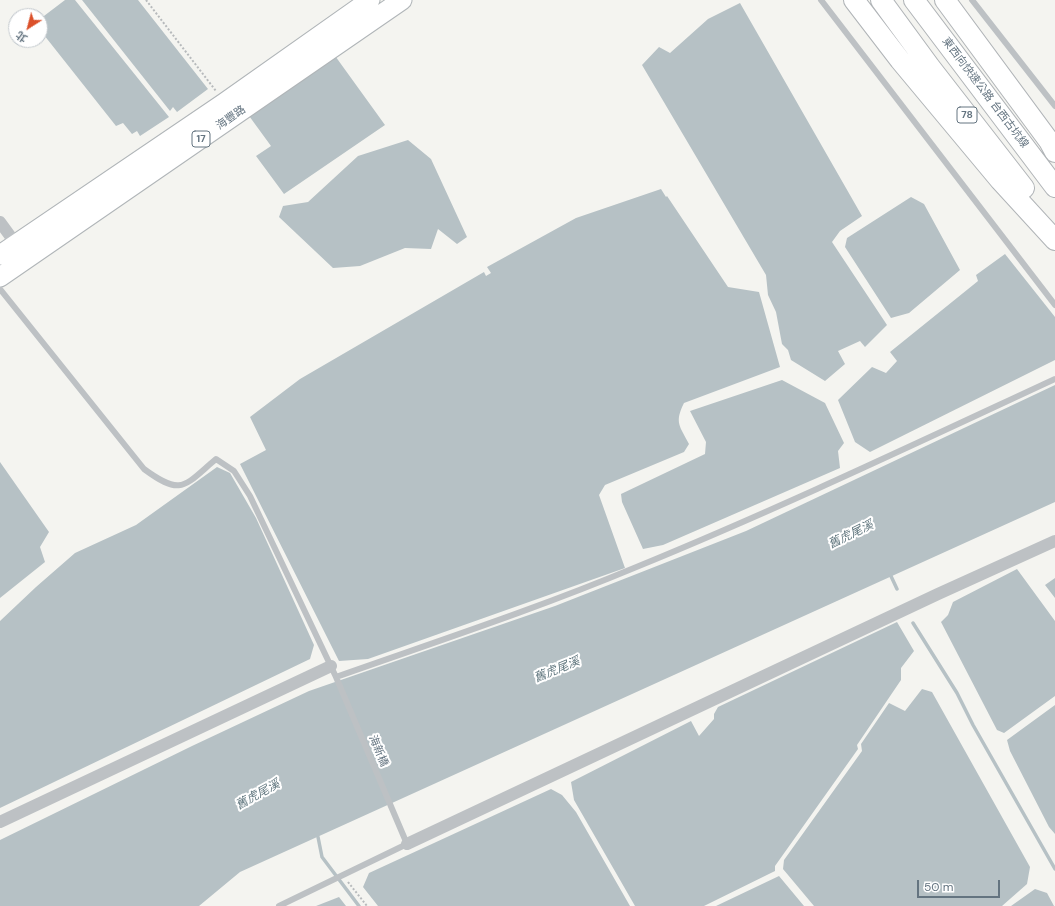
<!DOCTYPE html>
<html>
<head>
<meta charset="utf-8">
<style>
	body { margin:0 }
	#map { position:relative; width:1055px; height:906px; overflow:hidden; background:#f4f4f0; font-family:"DM Sans","Noto Sans TC",sans-serif }
	canvas { display:block }
	.north { position:absolute; left:8px; top:8px; width:40px; height:40px; box-sizing:border-box; background:#fff; border:1px solid #c1c7cc; border-radius:50%; rotate:216deg; font-size:11px; font-weight:700; line-height:16px; text-align:center; color:#647480 }
	.north::after { content:''; display:block; margin:auto; width:14px; height:18px; background:#db502a; clip-path:polygon(50% 0,100% 100%,50% 72%,0 100%) }
	.scale { position:absolute; left:917px; top:880px; width:83px; height:18px; box-sizing:border-box; border:2px solid #647480; border-top:0; padding-left:5px; font-size:12px; line-height:14px; white-space:nowrap; color:#647480; -webkit-text-stroke:3px #fff; paint-order:stroke }
</style>
</head>
<body>
<div id="map">
<canvas width="1055" height="906"></canvas>
<div class="north">北</div>
<div class="scale">50 m</div>
</div>
<script>
const context = document.querySelector('canvas').getContext('2d');
context.lineJoin = 'round';
function paint(path, color) { context.fillStyle = color; context.fill(path, 'evenodd'); }
function trace(path, color, width, dash) { context.strokeStyle = color; context.lineWidth = width; context.lineCap = dash ? 'butt' : 'round'; context.setLineDash(dash || []); context.stroke(path); }
function write(font, color, halo, rows, align = 'center') {
  context.font = font + ' "DM Sans","Noto Sans TC",sans-serif'; context.lineWidth = 4; context.setLineDash([]); context.textBaseline = 'middle'; context.strokeStyle = halo; context.fillStyle = color; for (const [text, x, y, turn = 0] of rows) {
    context.save(); context.translate(x, y); context.rotate((+turn || 0) * Math.PI / 180); context.textAlign = isNaN(turn) ? turn : align; if (halo) context.strokeText(text, 0, 0); context.fillText(text, 0, 0); context.restore();
  }
}
paint(new Path2D(`
	M 65,0 L 75,0 L 169,117 L 140,136 L 137,131 L 132,134 L 123,123 L 116,126 L 40,30 L 40,19 Z
	M 82,0 L 138,0 L 208,89 L 177,112 L 173,107 L 170,111 Z
	M 740,3 L 862,216 L 840,231 L 832,242 L 887,325 L 865,347 L 860,341 L 838,351 L 845,364 L 825,381 L 791,360 L 788,350 L 782,344 L 776,312 L 768,295 L 766,275 L 642,65 L 659,47 L 670,53 L 708,19 Z
	M 333,53 L 385,125 L 284,194 L 256,156 L 271,146 L 244,109 Z
	M 408,140 L 431,159 L 467,237 L 457,244 L 438,229 L 431,249 L 405,248 L 360,266 L 333,268 L 279,217 L 283,206 L 308,202 L 358,156 Z
	M 661,189 L 666,197 L 667,196 L 728,287 L 759,292 L 780,367 L 684,403 C 674,423 680,426 689,444 L 684,452 L 605,485 L 599,495 L 625,568 L 368,659 L 339,661 L 240,464 L 266,450 L 250,417 L 300,379 L 484,272 L 486,276 L 491,273 L 487,267 L 576,218 Z
	M 911,197 L 924,204 L 960,270 L 909,313 L 891,318 L 845,247 L 847,238 Z
	M 1005,254 L 1055,317 L 1055,360 L 870,452 L 855,442 L 838,400 L 872,367 L 886,373 L 897,361 L 890,352 L 978,281 L 976,275 Z
	M 782,380 L 825,403 L 844,443 L 838,451 L 840,468 L 663,545 L 643,549 L 622,502 L 621,494 L 705,454 L 706,442 L 690,411 Z
	M 1055,385 L 1055,502 L 240,872 L 199,906 L 0,906 L 0,840 L 192,746 L 309,691 L 555,606 L 746,531 Z
	M 0,462 L 49,532 L 40,547 L 45,562 L 0,598 Z
	M 217,467 L 230,473 L 256,518 L 314,645 L 310,659 L 0,808 L 0,621 L 36,587 L 75,553 L 136,525 Z
	M 1017,569 L 1055,621 L 1055,696 L 1004,733 L 997,730 L 941,622 L 948,615 L 953,602 Z
	M 1055,578 L 1055,598 L 1045,585 Z
	M 897,622 L 914,651 L 901,668 L 901,680 L 857,745 L 858,749 L 775,866 L 775,871 L 704,906 L 635,906 L 574,800 L 571,782 L 691,721 L 699,736 L 714,719 L 714,714 L 718,707 Z
	M 922,689 L 932,692 L 1030,867 L 1027,884 L 1002,906 L 814,906 L 783,869 L 784,860 L 862,751 L 861,744 L 889,703 L 905,711 Z
	M 1055,705 L 1055,834 L 1049,827 L 1010,751 L 1007,740 Z
	M 551,789 L 562,795 L 576,812 L 630,906 L 378,906 L 363,887 L 369,873 Z
	M 779,876 L 804,906 L 716,906 Z
	M 1035,889 L 1047,893 L 1054,906 L 1011,906 Z
	M 339,897 L 346,906 L 316,906 Z`), '#b6c1c5');
trace(new Path2D(`
	M 890,574 L 897,589
	M 913,623 L 957,693 L 973,725 L 1055,869
	M 318,837 L 322,857 L 359,906`), '#b6c1c5', 3.5);
const primary = new Path2D(`
	M 0,255 L 224,103 L 370,0
	M 0,277 L 402,0`);
const trunk = new Path2D(`
	M 854,0 L 900,60 L 1000,180 L 1055,240
	M 881,0 L 930,67 L 1024,188
	M 914,0 L 1055,187
	M 945,0 L 1049,141 L 1055,152`);
trace(primary, '#b0b5b8', 21);
trace(trunk, '#b0b4b7', 22);
trace(new Path2D(`
	M 146,0 L 216,91
	M 348,882 L 367,906`), '#b7babc', 2, [2, 2]);
trace(new Path2D(`
	M 821,0 L 1055,305
	M 972,0 L 1055,106
	M 0,289 L 144,469 C 182,497 184,486 216,459 L 234,471 L 250,496 L 336,677 L 407,844 L 279,906
	M 336,677 C 435,642 536,609 634,568 C 776,510 915,444 1055,379`), '#bdc1c4', 6);
trace(new Path2D(`
	M 0,222 L 16,244
	M 0,822 L 331,666
	M 407,844 L 938,594 L 1055,541`), '#bdc1c4', 12);
trace(primary, '#fff', 19);
trace(trunk, '#fff', 20);
for (const [x, y, w] of [
	[967,115,20],
	[201,139,18]
]) { const box = new Path2D(); box.roundRect(x - w / 2, y - 8, w, 16, 3); context.fillStyle = '#fff'; context.fill(box); trace(box, '#647480', 1); }
write('bold 10px', '#647480', null, [
	["78",967,115],
	["17",201,139]
]);
write('11px', '#647480', '#fff', [
	["東西向快速公路 台西古坑線",985,93,53],
	["海豐路",231,118,-35],
	["海新橋",378,751,67]
]);
write('italic 12px', '#60767e', '#fff', [
	["舊虎尾溪",851,535,-26],
	["舊虎尾溪",557,670,-22],
	["舊虎尾溪",258,795,-29]
]);
</script>
</body>
</html>
